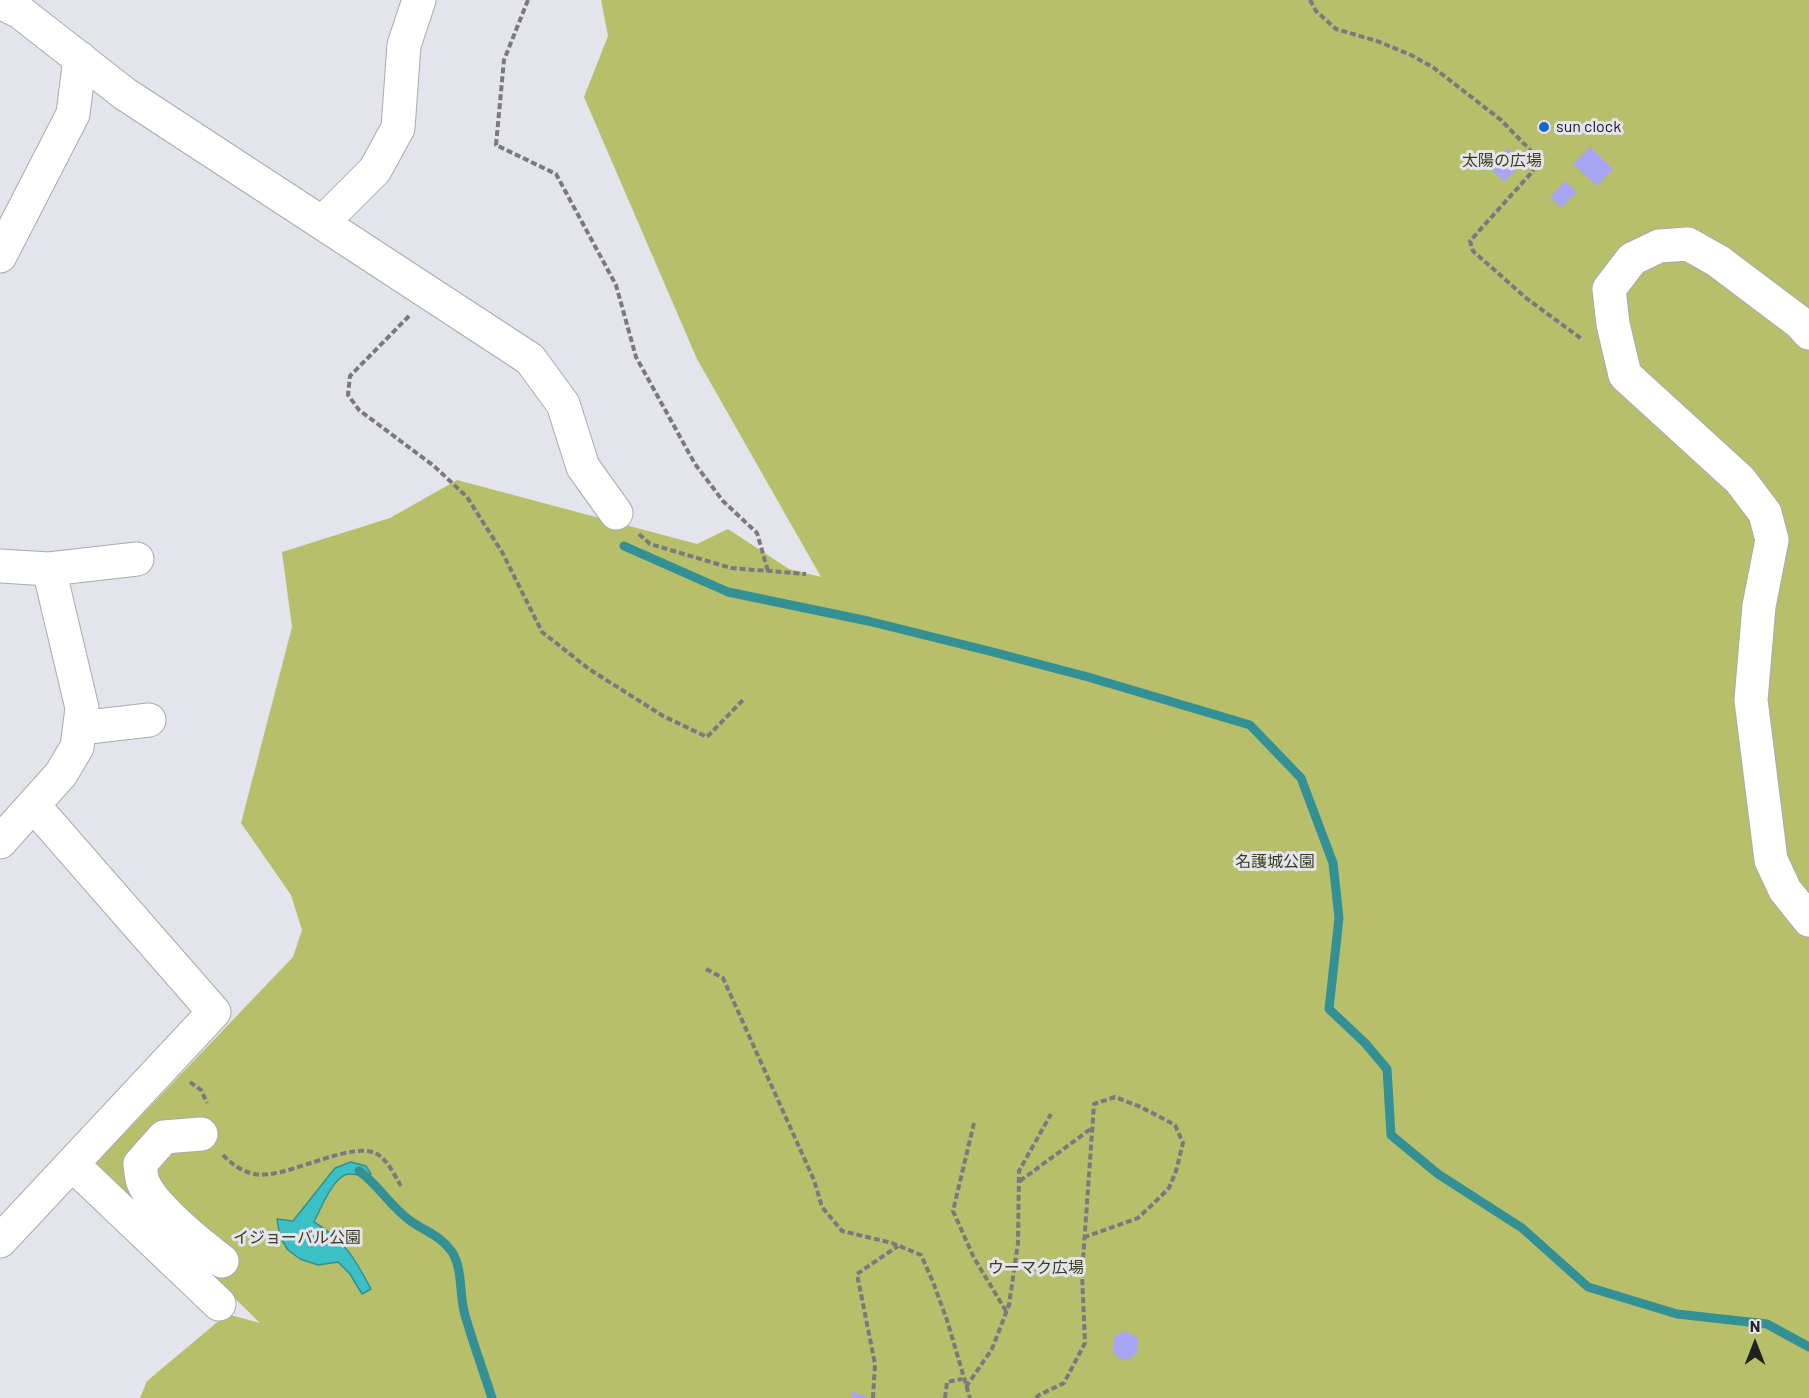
<!DOCTYPE html>
<html>
<head>
<meta charset="utf-8">
<style>
	body { margin:0 }
	#map { position:relative; width:1809px; height:1398px; overflow:hidden; background:#e4e4ed; font-family:Barlow,sans-serif }
	canvas { display:block }
	.north { position:absolute; left:1725px; top:1314px; width:60px; height:60px; -webkit-text-stroke:4px #e4e4ed; paint-order:stroke; rotate:0deg; font-size:16px; font-weight:700; line-height:24px; text-align:center; color:#212124 }
	.north::after { content:''; display:block; margin:auto; width:21px; height:27px; background:#212124; clip-path:polygon(50% 0,100% 100%,50% 72%,0 100%) }
</style>
</head>
<body>
<div id="map">
<canvas width="1809" height="1398"></canvas>
<div class="north">N</div>
</div>
<script>
const context = document.querySelector('canvas').getContext('2d');
context.lineJoin = 'round';
function paint(path, color) { context.fillStyle = color; context.fill(path, 'evenodd'); }
function trace(path, color, width, dash) { context.strokeStyle = color; context.lineWidth = width; context.lineCap = dash ? 'butt' : 'round'; context.setLineDash(dash || []); context.stroke(path); }
function write(font, color, halo, rows, align = 'center') {
  context.font = font + ' Barlow,"Noto Sans JP",sans-serif'; context.lineWidth = 6; context.setLineDash([]); context.textBaseline = 'middle'; context.strokeStyle = halo; context.fillStyle = color; for (const [text, x, y, turn = 0] of rows) {
    context.save(); context.translate(x, y); context.rotate((+turn || 0) * Math.PI / 180); context.textAlign = isNaN(turn) ? turn : align; if (halo) context.strokeText(text, 0, 0); context.fillText(text, 0, 0); context.restore();
  }
}
paint(new Path2D(`
	M 601,0 L 1809,0 L 1809,1398 L 140,1398 L 147,1381 L 227,1314 L 260,1323 L 96,1163 L 293,957 L 302,930 L 291,895 L 241,823 L 292,627 L 282,552 L 390,518 L 457,480 L 697,544 L 728,529 L 789,569 L 821,577 L 697,359 L 584,97 L 608,36 Z`), '#b7bf6b');
const water = new Path2D(`
	M 351,1162 L 366,1166 L 371,1174 L 369,1178 C 362,1176 352,1172 345,1175 C 332,1180 320,1210 314,1222 C 345,1241 354,1257 371,1289 L 362,1294 L 350,1274 L 338,1262 L 318,1265 L 300,1259 L 288,1250 L 280,1237 L 277,1219 L 293,1221 L 335,1168 Z`);
paint(water, '#3bc0c5');
trace(water, '#339095', 1.5);
trace(new Path2D(`
	M 624,546 L 728,592 L 868,621 L 989,651 L 1088,677 L 1250,725 L 1301,778 L 1333,863 L 1339,918 L 1329,1009 L 1365,1043 L 1387,1069 L 1391,1135 L 1438,1174 L 1522,1228 L 1588,1287 L 1677,1314 L 1767,1324 L 1809,1347
	M 359,1171 C 379,1185 391,1208 412,1222 C 427,1232 441,1236 452,1252 C 463,1269 459,1295 465,1315 C 473,1343 483,1370 492,1398`), '#339095', 9);
paint(new Path2D(`
	M 1590,147 L 1613,169 L 1597,186 L 1573,164 Z
	M 1508,148 L 1523,163 L 1504,182 L 1489,167 Z
	M 1565,181 L 1577,192 L 1561,208 L 1550,197 Z
	M 1125,1331 L 1138,1338 L 1137,1354 L 1125,1361 L 1113,1353 L 1114,1337 Z
	M 852,1392 L 867,1396 L 866,1398 L 851,1398 Z`), '#a8a6f4');
const minor = new Path2D(`
	M 0,2 L 20,12 L 125,94 L 530,359 L 563,404 L 583,467 L 616,513
	M 322,223 L 375,170 L 398,128 L 404,45 L 419,0
	M 0,256 L 73,114 L 80,58
	M 1809,333 L 1799,322 L 1718,261 L 1688,244 L 1659,246 L 1632,259 L 1609,289 L 1613,324 L 1625,375 L 1740,480 L 1765,513 L 1772,540 L 1759,606 L 1751,700 L 1771,860 L 1785,890 L 1809,920
	M 0,566 L 49,569 L 82,708 L 77,747 L 61,774 L 0,842
	M 49,569 L 137,559
	M 80,728 L 149,720
	M 201,1134 L 164,1137 L 140,1164 C 141,1170 141,1177 143,1182 C 153,1207 201,1245 222,1261
	M 72,1164 L 219,1304
	M 0,1241 L 214,1012 L 34,806`);
trace(minor, '#a9aab3', 35);
trace(new Path2D(`
	M 528,0 L 504,60 L 496,145 L 556,174 L 616,285 L 636,357 L 695,464 L 723,501 L 757,533 L 768,571
	M 1310,0 L 1316,11 L 1336,29 L 1377,41 L 1411,55 L 1434,68 L 1501,120 L 1532,152 L 1533,171 L 1470,241 L 1473,251 L 1526,298 L 1583,340
	M 409,316 L 350,376 L 348,395 L 359,410 L 434,466 L 467,497 L 502,552 L 542,632 L 589,669 L 663,716 L 707,737 L 744,699
	M 639,534 L 650,544 L 731,568 L 806,574
	M 706,969 L 723,978 L 814,1180 L 822,1207 L 842,1231 L 892,1243 L 921,1255 L 933,1282 L 947,1320 L 970,1398
	M 190,1082 L 201,1090 L 207,1103
	M 974,1123 L 953,1211 L 974,1258 L 1006,1311
	M 223,1155 C 232,1164 241,1171 254,1174 C 285,1181 356,1136 380,1156 C 389,1163 395,1176 401,1186
	M 1020,1181 L 1092,1128
	M 966,1387 L 992,1349 L 1009,1305 L 1018,1243 L 1019,1171 L 1051,1114
	M 873,1398 L 875,1364 L 857,1274 L 898,1246
	M 945,1398 L 947,1382 L 962,1379
	M 1036,1398 L 1039,1395 L 1064,1383 L 1085,1343 L 1082,1274 L 1094,1104 L 1115,1097 L 1141,1107 L 1175,1125 L 1183,1143 L 1176,1171 L 1169,1188 L 1155,1202 L 1138,1218 L 1085,1237`), '#79797f', 4, [6, 3]);
trace(minor, '#fff', 33);
for (const [x, y, r, color] of [
	[1544,127,6,"#1c63ce"]
]) { const dot = new Path2D(); dot.arc(x, y, r, 0, 2 * Math.PI); context.fillStyle = color; context.fill(dot); trace(dot, '#e4e4ed', 2); }
write('16px', '#212124', '#e4e4ed', [
	["sun clock",1556,127]
], 'left');
write('16px', '#3b3e19', '#e4e4ed', [
	["太陽の広場",1502,161],
	["名護城公園",1275,862],
	["イジョーバル公園",297,1238],
	["ウーマク広場",1036,1268]
]);
</script>
</body>
</html>
